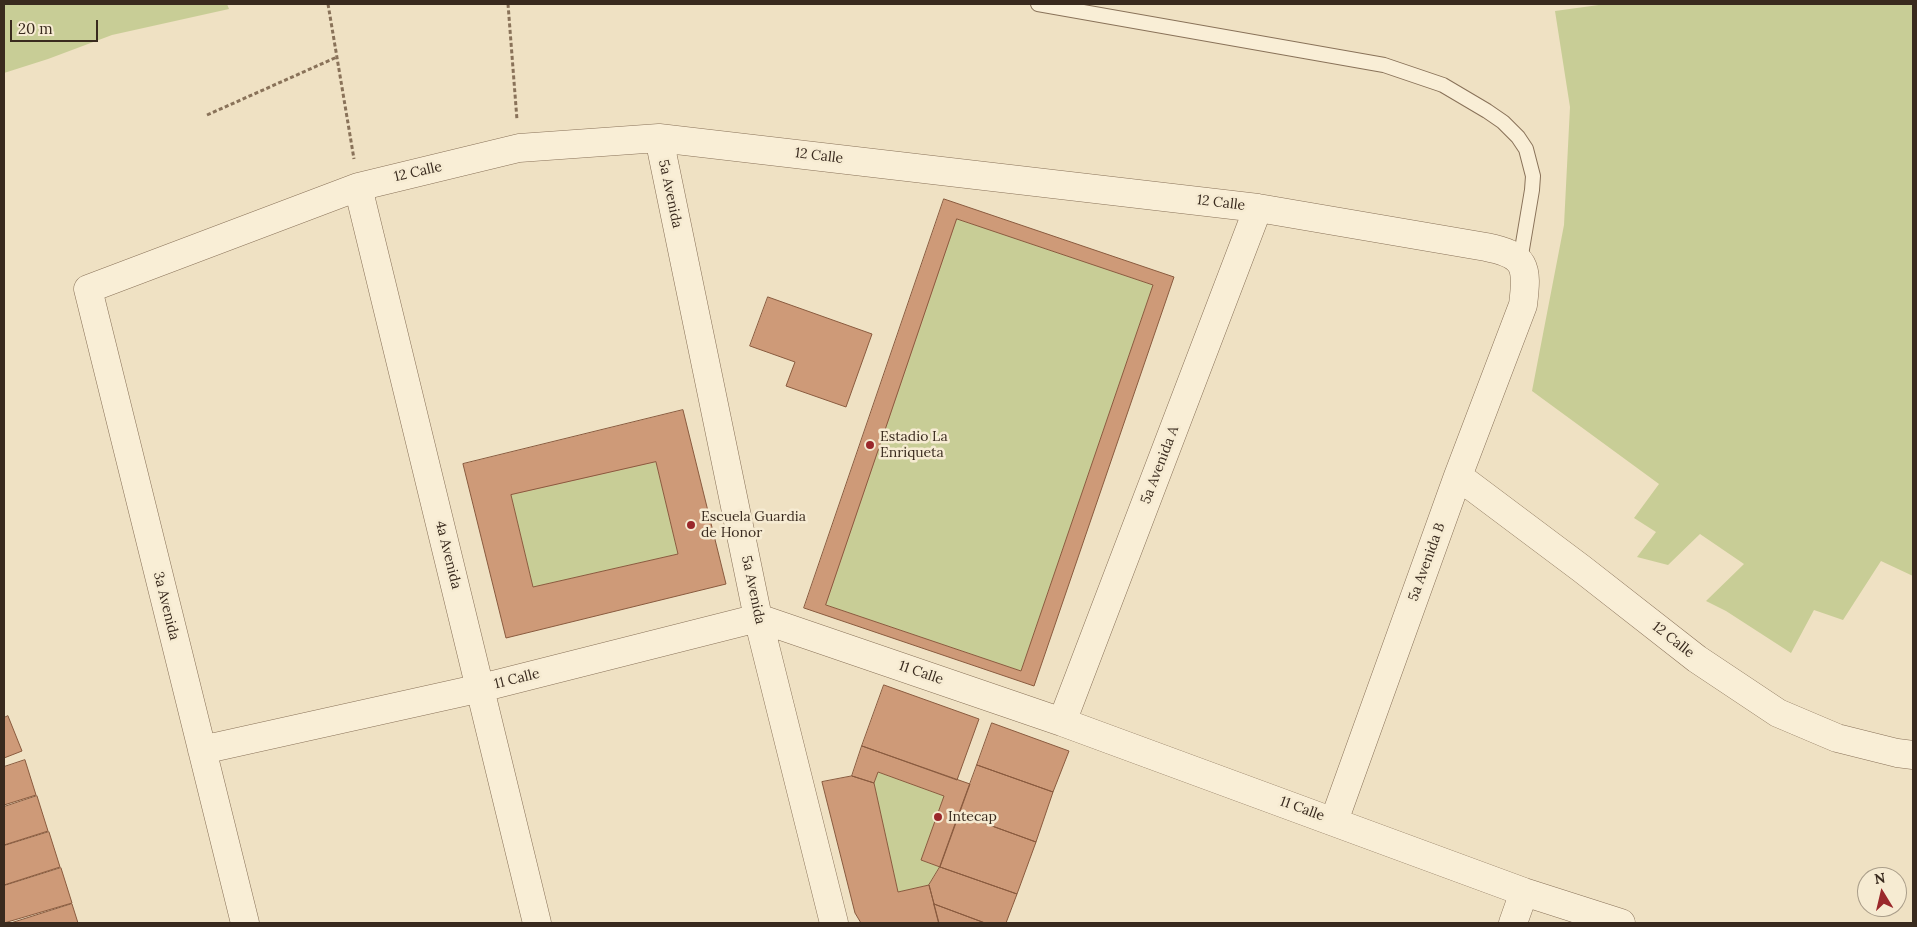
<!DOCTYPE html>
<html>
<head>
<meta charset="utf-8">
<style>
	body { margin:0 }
	#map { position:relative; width:1917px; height:927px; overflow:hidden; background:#efe1c3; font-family:Lora,serif }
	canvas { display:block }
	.frame { position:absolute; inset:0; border:5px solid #392a1e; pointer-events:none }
	.north { position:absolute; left:1857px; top:867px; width:50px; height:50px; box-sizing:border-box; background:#f6ebd2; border:1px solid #aa9e8a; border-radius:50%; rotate:351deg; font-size:14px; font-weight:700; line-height:20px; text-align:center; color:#392a1e }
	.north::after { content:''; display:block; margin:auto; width:18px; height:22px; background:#9a282b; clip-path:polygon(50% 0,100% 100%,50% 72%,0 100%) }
	.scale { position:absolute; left:10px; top:20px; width:88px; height:22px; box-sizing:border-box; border:2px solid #392a1e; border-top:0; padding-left:6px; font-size:15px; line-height:18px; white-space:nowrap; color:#392a1e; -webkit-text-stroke:4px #f6ebd2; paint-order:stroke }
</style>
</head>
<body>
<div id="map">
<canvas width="1917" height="927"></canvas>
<div class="frame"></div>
<div class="north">N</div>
<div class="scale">20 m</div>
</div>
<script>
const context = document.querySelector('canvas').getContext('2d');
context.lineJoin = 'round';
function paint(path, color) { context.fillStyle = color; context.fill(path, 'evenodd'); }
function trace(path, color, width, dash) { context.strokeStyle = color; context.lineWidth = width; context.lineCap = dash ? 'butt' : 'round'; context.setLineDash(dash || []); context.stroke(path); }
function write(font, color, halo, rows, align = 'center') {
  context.font = font + ' Lora,serif'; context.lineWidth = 5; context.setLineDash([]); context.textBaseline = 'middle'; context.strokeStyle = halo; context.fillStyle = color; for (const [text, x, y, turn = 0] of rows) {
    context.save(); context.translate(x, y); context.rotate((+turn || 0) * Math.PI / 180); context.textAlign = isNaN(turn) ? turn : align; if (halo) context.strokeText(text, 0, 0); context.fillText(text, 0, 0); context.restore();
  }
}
paint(new Path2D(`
	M 4,4 L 227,4 L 229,9 L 112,35 L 48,59 L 4,73 Z
	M 1606,4 L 1913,4 L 1913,576 L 1881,561 L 1843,620 L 1814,610 L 1791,653 L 1726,611 L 1706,601 L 1744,564 L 1700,534 L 1668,565 L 1637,557 L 1656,532 L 1634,518 L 1659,484 L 1532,391 L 1564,225 L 1570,107 L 1555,11 Z
	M 957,219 L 1153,285 L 1021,671 L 826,605 Z
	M 656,462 L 678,554 L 533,587 L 511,495 Z
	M 878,772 L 944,796 L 921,860 L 940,867 L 929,885 L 898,892 L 874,784 Z`), '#c8cd96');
const building = new Path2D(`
	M 944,199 L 1174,277 L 1034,686 L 804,608 ZM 957,219 L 1153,285 L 1021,671 L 826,605 Z
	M 768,297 L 872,334 L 846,407 L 786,386 L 795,362 L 750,346 Z
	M 683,410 L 726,584 L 506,638 L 463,464 ZM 656,462 L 678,554 L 533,587 L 511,495 Z
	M 884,685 L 979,719 L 957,780 L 862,746 Z
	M 8,716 L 22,751 L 4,758 L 4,718 Z
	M 992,723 L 1069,751 L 1053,792 L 977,765 Z
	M 862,746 L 970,784 L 940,867 L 921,860 L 944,796 L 878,772 L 874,783 L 852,776 Z
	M 25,760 L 36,795 L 4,805 L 4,767 Z
	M 977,765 L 1053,792 L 1036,842 L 959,814 Z
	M 852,776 L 874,783 L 898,892 L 929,885 L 939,923 L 861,923 L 855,913 L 822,782 Z
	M 37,796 L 48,831 L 4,845 L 4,807 Z
	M 959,814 L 1036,842 L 1017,894 L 940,867 Z
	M 49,832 L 60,867 L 4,885 L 4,846 Z
	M 940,867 L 1017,894 L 1006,923 L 985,923 L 934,904 L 929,885 Z
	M 61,868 L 72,903 L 4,923 L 4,886 Z
	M 72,904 L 78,923 L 11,923 Z
	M 934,904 L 985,923 L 939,923 Z`);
paint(building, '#ce9a78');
trace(building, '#895a3e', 1);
const lane = new Path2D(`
	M 1038,4 L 1384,65 L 1443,85 L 1487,111 L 1503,122 L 1518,137 L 1526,149 L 1533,176 L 1532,190 L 1520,261`);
const street = new Path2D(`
	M 659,138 L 758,618 L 834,923
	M 358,187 L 537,923
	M 1458,476 L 1582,569 L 1697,659 L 1778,713 L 1837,738 L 1897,753 L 1913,755
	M 1062,722 L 1258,208
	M 202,750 L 481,688 L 758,618 L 1062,722 L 1524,892 L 1621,923
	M 245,923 L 88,289 L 358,187 L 519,148 L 659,138 L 1258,208 L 1486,247 C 1526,255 1528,266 1523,305 L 1458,476 L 1334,821
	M 1513,923 L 1524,892`);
trace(lane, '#897259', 16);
trace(street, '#897259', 29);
trace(new Path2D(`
	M 328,4 L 354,159
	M 508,4 L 517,120
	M 207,115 L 337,57`), '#897259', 3, [4, 2.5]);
trace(lane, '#f9eed6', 14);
trace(street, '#f9eed6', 28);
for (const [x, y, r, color] of [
	[870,445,5,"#9a282b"],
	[691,525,5,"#9a282b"],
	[938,817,5,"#9a282b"]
]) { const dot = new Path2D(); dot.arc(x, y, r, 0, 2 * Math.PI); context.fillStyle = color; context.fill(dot); trace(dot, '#f6ebd2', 2); }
write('14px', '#392a1e', '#f6ebd2', [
	["12 Calle",819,156,7],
	["12 Calle",418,172,-13],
	["5a Avenida",670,194,78],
	["12 Calle",1221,203,7],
	["5a Avenida A",1160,465,-69],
	["4a Avenida",448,555,76],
	["5a Avenida B",1427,562,-70],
	["5a Avenida",753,590,78],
	["3a Avenida",166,606,76],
	["12 Calle",1673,640,38],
	["11 Calle",921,673,19],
	["11 Calle",517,679,-14],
	["11 Calle",1302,809,20]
]);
write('14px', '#392a1e', '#f6ebd2', [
	["Estadio La",880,437],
	["Enriqueta",880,453],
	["Escuela Guardia",701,517],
	["de Honor",701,533],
	["Intecap",948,817]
], 'left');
</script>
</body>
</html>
